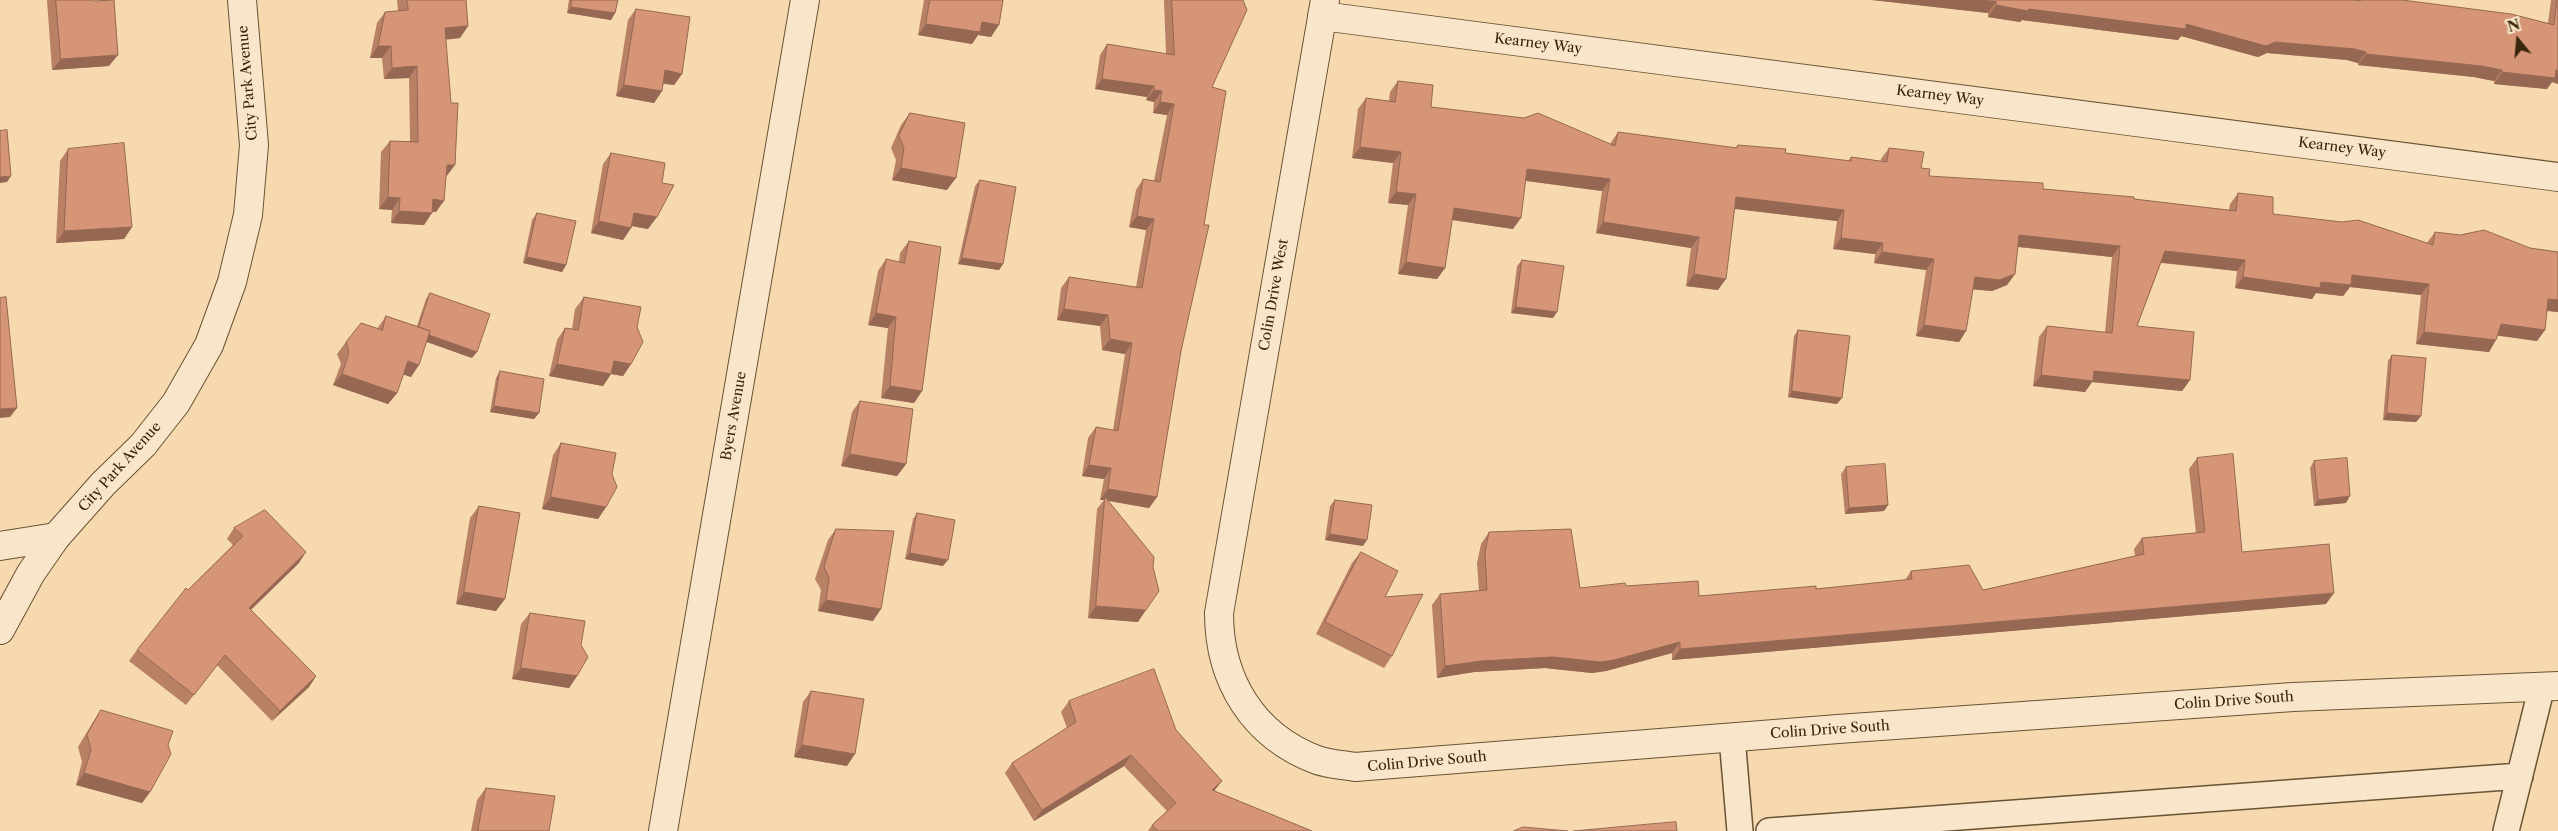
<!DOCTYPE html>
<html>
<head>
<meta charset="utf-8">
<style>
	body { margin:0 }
	#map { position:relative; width:2558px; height:831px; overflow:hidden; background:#f6d9ae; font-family:"Libre Caslon Text",serif }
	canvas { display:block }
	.north { position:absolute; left:2493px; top:15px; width:50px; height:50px; -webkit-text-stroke:4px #f9e6ca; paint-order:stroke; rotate:343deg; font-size:14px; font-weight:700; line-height:20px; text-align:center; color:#38260a }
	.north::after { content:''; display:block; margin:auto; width:18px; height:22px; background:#38260a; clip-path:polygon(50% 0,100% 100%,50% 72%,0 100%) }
</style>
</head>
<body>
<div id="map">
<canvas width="2558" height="831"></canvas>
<div class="north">N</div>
</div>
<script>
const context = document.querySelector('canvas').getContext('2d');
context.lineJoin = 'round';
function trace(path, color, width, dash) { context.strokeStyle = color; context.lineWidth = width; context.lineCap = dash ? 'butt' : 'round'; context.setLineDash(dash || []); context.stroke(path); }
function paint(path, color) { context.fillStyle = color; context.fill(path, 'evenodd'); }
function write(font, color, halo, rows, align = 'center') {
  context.font = font + ' "Libre Caslon Text",serif'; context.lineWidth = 5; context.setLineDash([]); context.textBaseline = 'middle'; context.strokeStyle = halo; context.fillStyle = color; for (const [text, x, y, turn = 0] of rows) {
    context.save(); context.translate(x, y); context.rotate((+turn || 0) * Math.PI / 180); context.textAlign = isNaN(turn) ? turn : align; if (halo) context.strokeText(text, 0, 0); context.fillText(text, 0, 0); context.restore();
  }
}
const service = new Path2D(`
	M 1732,737 L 1740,831
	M 1769,831 L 2520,776
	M 2506,831 L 2542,686`);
const minor = new Path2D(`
	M 1325,0 L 1219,613 C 1219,680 1253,736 1317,760 C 1329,764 1343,765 1355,767 L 1838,729 L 2293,697 L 2558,686
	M 1322,16 L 2558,177
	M 0,546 L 56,537
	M 663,831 L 805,0`);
const tertiary = new Path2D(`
	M 0,630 L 31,573 L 56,537 L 103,484 L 143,445 L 176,403 L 209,345 L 232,282 L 248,215 L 254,145 L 242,0`);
trace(service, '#685333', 28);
trace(minor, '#685333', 30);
trace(tertiary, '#685333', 30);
trace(service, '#f9e6ca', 25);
trace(minor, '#f9e6ca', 28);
trace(tertiary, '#f9e6ca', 28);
paint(new Path2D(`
	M 47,0 L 93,0 L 109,66 L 52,70 Z
	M 397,0 L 466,0 L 468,26 L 460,38 L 445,40 L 446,177 L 436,212 L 432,212 L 424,225 L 391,223 L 392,210 L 379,209 L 381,152 L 390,141 L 410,142 L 409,78 L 384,79 L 382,58 L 370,58 L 377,23 L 385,12 L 398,11 Z
	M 569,0 L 618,0 L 615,13 L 611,20 L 567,13 Z
	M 924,0 L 1003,0 L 991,37 L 978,35 L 972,44 L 918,35 Z
	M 1164,0 L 1243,0 L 1212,87 L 1181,351 L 1157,497 L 1149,508 L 1108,501 L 1138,622 L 1088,618 L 1097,509 L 1104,500 L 1100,500 L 1104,479 L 1082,476 L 1088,438 L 1096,427 L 1113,430 L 1125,354 L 1102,350 L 1100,326 L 1057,320 L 1061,288 L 1069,277 L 1136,287 L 1146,230 L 1129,227 L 1136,190 L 1143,179 L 1154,181 L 1167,115 L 1153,113 L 1154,102 L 1146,100 L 1147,97 L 1095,89 L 1100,55 L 1107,44 L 1166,54 Z
	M 1872,0 L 2354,0 L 2548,23 L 2551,0 L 2558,0 L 2558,84 L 2552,82 L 2547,89 L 2494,84 L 2494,81 L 2474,77 L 2358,65 L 2358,63 L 2347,60 L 2267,53 L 2258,57 L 2181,36 L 2178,40 L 2022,20 L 2020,22 L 1988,17 L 1988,13 Z
	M 636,9 L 682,74 L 674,85 L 663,84 L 662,91 L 654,103 L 616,96 L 628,20 Z
	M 1398,81 L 1431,107 L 1610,144 L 1618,132 L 1735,148 L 1738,145 L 1785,153 L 1848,161 L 1851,157 L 1881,161 L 1881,159 L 1889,148 L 1921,168 L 1929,176 L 2229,210 L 2230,204 L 2238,193 L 2273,214 L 2427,243 L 2435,232 L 2530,248 L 2558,252 L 2558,312 L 2547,311 L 2545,330 L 2537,341 L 2498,335 L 2489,352 L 2416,344 L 2421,295 L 2350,287 L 2343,296 L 2316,293 L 2312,299 L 2235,288 L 2237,271 L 2161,263 L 2137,326 L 2190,380 L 2182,391 L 2092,382 L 2085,392 L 2033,386 L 2039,337 L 2047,326 L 2105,333 L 2112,257 L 2018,247 L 2015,274 L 2007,285 L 1992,291 L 1973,289 L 1966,331 L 1959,342 L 1916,336 L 1926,270 L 1874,263 L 1875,254 L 1833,249 L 1837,221 L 1735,209 L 1718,290 L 1686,286 L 1691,248 L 1596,233 L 1602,191 L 1526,181 L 1513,229 L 1452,220 L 1445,268 L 1437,279 L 1398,274 L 1408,205 L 1388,203 L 1393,163 L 1352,158 L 1358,109 L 1366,98 L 1389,101 L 1390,92 Z
	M 910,113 L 947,190 L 892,180 L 896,160 L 891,148 L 901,125 Z
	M 68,149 L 132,227 L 124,239 L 56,243 L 60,161 Z
	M 611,153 L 648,229 L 632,226 L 631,228 L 623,240 L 591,233 L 603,164 Z
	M 980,180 L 1003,264 L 999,270 L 958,264 L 975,186 Z
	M 537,213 L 566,265 L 562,272 L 523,263 L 532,220 Z
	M 909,241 L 922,391 L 914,403 L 881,398 L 888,328 L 868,325 L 878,271 L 886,259 L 899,262 L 900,253 Z
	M 1522,260 L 1553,318 L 1511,313 L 1517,266 Z
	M 430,293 L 472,358 L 427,342 L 411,377 L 403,374 L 397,393 L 388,404 L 333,385 L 341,364 L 337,354 L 346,342 L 377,329 L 386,316 L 417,326 L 426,299 Z
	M 584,297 L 631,364 L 623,376 L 611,374 L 603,386 L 549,376 L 557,340 L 565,328 L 572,329 L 575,309 Z
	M 1798,330 L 1837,404 L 1788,397 L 1794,336 Z
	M 2392,355 L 2421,416 L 2416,422 L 2383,420 L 2388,361 Z
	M 500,371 L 539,413 L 534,419 L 490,412 L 496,378 Z
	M 860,401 L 906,464 L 897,476 L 841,466 L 852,412 Z
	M 561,443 L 606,507 L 598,519 L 542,509 L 553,455 Z
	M 2197,458 L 2242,552 L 2326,604 L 1672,660 L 1672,653 L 1606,671 L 1592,673 L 1545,668 L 1474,672 L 1437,678 L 1432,605 L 1440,594 L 1479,591 L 1477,563 L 1481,544 L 1489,532 L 1580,588 L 1626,586 L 1699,596 L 1816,589 L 1905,580 L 1911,571 L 1983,590 L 2135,556 L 2134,549 L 2142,538 L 2196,533 L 2189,469 Z
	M 2314,461 L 2346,503 L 2314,506 L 2310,468 Z
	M 1846,467 L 1888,505 L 1884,511 L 1845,514 L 1841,474 Z
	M 1335,500 L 1363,546 L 1325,540 L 1330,506 Z
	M 479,506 L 496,611 L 456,604 L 470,518 Z
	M 917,513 L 943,566 L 905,559 L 913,519 Z
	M 234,528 L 299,563 L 251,610 L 316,676 L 309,687 L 272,721 L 217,665 L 186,705 L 129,661 L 137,650 L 188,590 L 233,545 L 227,539 Z
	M 836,529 L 873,621 L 818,611 L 821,590 L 815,579 L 828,540 Z
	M 1361,552 L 1385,597 L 1392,656 L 1384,668 L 1316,634 L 1352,563 Z
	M 530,613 L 577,676 L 569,688 L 512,679 L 521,624 Z
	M 811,691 L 847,766 L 794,757 L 803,702 Z
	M 1069,701 L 1176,730 L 1222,781 L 1214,791 L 1312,831 L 1148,831 L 1152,825 L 1167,811 L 1124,766 L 1034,821 L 1005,773 L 1012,763 L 1067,728 L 1061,712 Z
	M 101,710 L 168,745 L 150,792 L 142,803 L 76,785 L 82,762 L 78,747 L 93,722 Z
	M 486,788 L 549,831 L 471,831 L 477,800 Z`), '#b88065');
paint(new Path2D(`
	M 1872,0 L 1979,0 L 1996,2 L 1988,13 Z
	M 1996,5 L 2186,24 L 2275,42 L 2355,49 L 2366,52 L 2358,63 L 2347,60 L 2267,53 L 2258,57 L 2181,36 L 2178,40 L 2022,20 L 2020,22 L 1988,17 Z
	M 571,7 L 615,13 L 611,20 L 567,13 Z
	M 982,22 L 999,25 L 991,37 L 978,35 L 972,44 L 918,35 L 926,24 Z
	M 468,26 L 460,38 L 436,40 L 445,28 Z
	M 378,46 L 391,46 L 382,58 L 370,58 Z
	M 2366,54 L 2482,66 L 2502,70 L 2494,81 L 2474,77 L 2358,65 Z
	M 118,55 L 109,66 L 52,70 L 61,59 Z
	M 417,66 L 409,78 L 384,79 L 392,68 Z
	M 665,70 L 682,74 L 674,85 L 657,82 Z
	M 2556,70 L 2558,71 L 2558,84 L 2552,82 L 2547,89 L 2494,84 L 2502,72 Z
	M 1102,79 L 1154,86 L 1147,97 L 1095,89 Z
	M 624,85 L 662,91 L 654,103 L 616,96 Z
	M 1154,90 L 1162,91 L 1154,102 L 1146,100 Z
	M 1160,102 L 1174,104 L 1167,115 L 1153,113 Z
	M 1360,147 L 1401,152 L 1393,163 L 1352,158 Z
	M 447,165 L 455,165 L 446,177 Z
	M 901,168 L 956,178 L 947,190 L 892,180 Z
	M 1527,169 L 1610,179 L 1602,191 L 1520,180 Z
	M 11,176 L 7,182 L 0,183 L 0,177 Z
	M 1396,192 L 1416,194 L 1408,205 L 1388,203 Z
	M 388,197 L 400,198 L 392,210 L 379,209 Z
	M 1736,197 L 1844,210 L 1837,221 L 1728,208 Z
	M 433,199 L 444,201 L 436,212 L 425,211 Z
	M 1454,208 L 1521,218 L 1513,229 L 1446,219 Z
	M 399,211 L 432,213 L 424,225 L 391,223 Z
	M 634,213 L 657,217 L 648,229 L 626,225 Z
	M 1137,216 L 1154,219 L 1146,230 L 1129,227 Z
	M 599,221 L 631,228 L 623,240 L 591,233 Z
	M 1603,222 L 1699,237 L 1691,248 L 1596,233 Z
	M 132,227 L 124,239 L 56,243 L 64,231 Z
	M 2019,235 L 2120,246 L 2112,257 L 2011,246 Z
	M 1841,238 L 1883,243 L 1875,254 L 1833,249 Z
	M 2165,251 L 2245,260 L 2237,271 L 2157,262 Z
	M 1882,252 L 1934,259 L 1926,270 L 1874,263 Z
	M 527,257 L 566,265 L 562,272 L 523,263 Z
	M 962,258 L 1003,264 L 999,270 L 958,264 Z
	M 1406,262 L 1445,268 L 1437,279 L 1398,274 Z
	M 1694,274 L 1726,279 L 1718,290 L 1686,286 Z
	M 2015,274 L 2007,285 L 1992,291 L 1967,289 L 1975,277 Z
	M 2352,275 L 2429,284 L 2421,295 L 2350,287 L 2343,296 L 2316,293 L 2312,299 L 2235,288 L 2243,277 L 2321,282 Z
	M 2548,299 L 2558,300 L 2558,312 L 2540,310 Z
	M 1516,307 L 1557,312 L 1553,318 L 1511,313 Z
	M 1064,309 L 1108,315 L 1100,326 L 1057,320 Z
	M 876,313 L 896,317 L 888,328 L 868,325 Z
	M 2501,324 L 2545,330 L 2537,341 L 2493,335 Z
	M 1924,325 L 1966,331 L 1959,342 L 1916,336 Z
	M 418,331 L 477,352 L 472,358 L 413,337 Z
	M 2424,332 L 2496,340 L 2489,352 L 2416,344 Z
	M 1110,339 L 1132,343 L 1125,354 L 1102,350 Z
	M 408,361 L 419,365 L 411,377 L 399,373 Z
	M 614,361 L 631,364 L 623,376 L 611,374 L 603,386 L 549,376 L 557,364 Z
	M 2094,371 L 2190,380 L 2182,391 L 2092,382 L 2085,392 L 2033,386 L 2041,375 Z
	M 342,374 L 397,393 L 388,404 L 333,385 Z
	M 890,386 L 922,391 L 914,403 L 881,398 Z
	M 1792,391 L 1842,398 L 1837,404 L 1788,397 Z
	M 494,406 L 539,413 L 534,419 L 490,412 Z
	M 17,408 L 10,417 L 0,418 L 0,409 Z
	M 2387,413 L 2421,416 L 2416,422 L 2383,420 Z
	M 850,454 L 906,464 L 897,476 L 841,466 Z
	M 1089,465 L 1111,468 L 1104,479 L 1082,476 Z
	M 1108,489 L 1157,497 L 1149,508 L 1105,500 L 1105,497 L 1104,500 L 1100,500 Z
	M 2350,496 L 2346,503 L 2314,506 L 2318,500 Z
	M 551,497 L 606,507 L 598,519 L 542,509 Z
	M 1888,505 L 1884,511 L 1845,514 L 1849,508 Z
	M 1330,534 L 1367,540 L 1363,546 L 1325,540 Z
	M 306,552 L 299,563 L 242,618 L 249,608 Z
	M 910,553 L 948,560 L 943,566 L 905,559 Z
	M 464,592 L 505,599 L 496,611 L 456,604 Z
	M 2334,593 L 2326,604 L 1672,660 L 1680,649 Z
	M 826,600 L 881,609 L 873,621 L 818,611 Z
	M 1096,606 L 1146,610 L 1138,622 L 1088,618 Z
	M 1680,642 L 1672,653 L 1606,671 L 1592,673 L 1545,668 L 1474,672 L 1437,678 L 1445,666 L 1481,661 Z
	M 521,668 L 577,676 L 569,688 L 512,679 Z
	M 316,676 L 309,687 L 272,721 L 280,711 Z
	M 802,745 L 855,754 L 847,766 L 794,757 Z
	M 1131,755 L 1124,766 L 1034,821 L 1042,810 Z
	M 84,773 L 150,792 L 142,803 L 76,785 Z
	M 1222,781 L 1214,791 L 1212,790 Z`), '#966853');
const building = new Path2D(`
	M 56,0 L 93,0 L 93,1 L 114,0 L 118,55 L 61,59 Z
	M 407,0 L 466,0 L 468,26 L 445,28 L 451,103 L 458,103 L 455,165 L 447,165 L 444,201 L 433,199 L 432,213 L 399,211 L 400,198 L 388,197 L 390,141 L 418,142 L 417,66 L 392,68 L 391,46 L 378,46 L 385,12 L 408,10 Z
	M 572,0 L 618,0 L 615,13 L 571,7 Z
	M 930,0 L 1003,0 L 999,25 L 982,22 L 980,32 L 926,24 Z
	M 1172,0 L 1243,0 L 1247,10 L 1212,87 L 1226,91 L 1204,225 L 1209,225 L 1181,351 L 1157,497 L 1108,489 L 1111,468 L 1089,465 L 1096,427 L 1118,431 L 1132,343 L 1110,339 L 1108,315 L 1064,309 L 1069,277 L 1142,288 L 1154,219 L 1137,216 L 1143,179 L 1160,182 L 1174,104 L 1160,102 L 1162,91 L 1154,90 L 1154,86 L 1102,79 L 1107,44 L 1174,55 Z
	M 1979,0 L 2354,0 L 2361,1 L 2362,0 L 2402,0 L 2511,14 L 2554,25 L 2557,0 L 2558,0 L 2558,71 L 2556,70 L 2555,78 L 2502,72 L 2502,70 L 2482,66 L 2366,54 L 2366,52 L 2355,49 L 2275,42 L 2266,46 L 2186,24 L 2186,29 L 2029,9 L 2028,11 L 1996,5 L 1996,2 Z
	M 636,9 L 690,17 L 682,74 L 665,70 L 662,91 L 624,85 Z
	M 1398,81 L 1433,85 L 1431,107 L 1524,118 L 1538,113 L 1615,146 L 1618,132 L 1737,148 L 1738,145 L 1786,149 L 1785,153 L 1851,161 L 1851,157 L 1887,162 L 1889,148 L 1924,152 L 1921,168 L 1930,169 L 1929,176 L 2043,183 L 2043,189 L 2134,197 L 2134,199 L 2236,211 L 2238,193 L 2273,197 L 2273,214 L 2342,222 L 2358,220 L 2433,245 L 2435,232 L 2460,235 L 2484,230 L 2530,248 L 2558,252 L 2558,300 L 2548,299 L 2545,330 L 2501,324 L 2496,340 L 2424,332 L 2429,284 L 2352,275 L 2351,285 L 2321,282 L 2320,288 L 2243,277 L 2245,260 L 2165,251 L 2137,326 L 2194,332 L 2190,380 L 2094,371 L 2093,381 L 2041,375 L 2047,326 L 2112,333 L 2120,246 L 2019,235 L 2015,274 L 1999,280 L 1975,277 L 1966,331 L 1924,325 L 1934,259 L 1882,252 L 1883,243 L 1841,238 L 1844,210 L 1736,197 L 1726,279 L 1694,274 L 1699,237 L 1603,222 L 1610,179 L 1527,169 L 1521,218 L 1454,208 L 1445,268 L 1406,262 L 1416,194 L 1396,192 L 1401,152 L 1360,147 L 1366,98 L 1395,102 Z
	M 910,113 L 965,123 L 956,178 L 901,168 L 904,148 L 899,136 Z
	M 7,130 L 11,176 L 0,177 L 0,131 Z
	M 124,143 L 132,227 L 64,231 L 68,149 Z
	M 611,153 L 665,163 L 662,183 L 674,185 L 657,217 L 634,213 L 631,228 L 599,221 Z
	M 980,180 L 1016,187 L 1003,264 L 962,258 Z
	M 537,213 L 576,221 L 566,265 L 527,257 Z
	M 909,241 L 941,247 L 922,391 L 890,386 L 896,317 L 876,313 L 886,259 L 904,263 Z
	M 1522,260 L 1564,266 L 1557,312 L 1516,307 Z
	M 430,293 L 490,314 L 477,352 L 429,335 L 430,331 L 419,327 Z
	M 6,297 L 17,408 L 0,409 L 0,298 Z
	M 584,297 L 641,307 L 637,327 L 643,342 L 631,364 L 614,361 L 611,374 L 557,364 L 565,328 L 578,330 Z
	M 386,316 L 430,331 L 419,365 L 408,361 L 397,393 L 342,374 L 349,352 L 346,342 L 361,323 L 382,330 Z
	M 1798,330 L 1850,336 L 1842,398 L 1792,391 Z
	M 2392,355 L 2426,358 L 2421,416 L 2387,413 Z
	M 500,371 L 544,379 L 539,413 L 494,406 Z
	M 860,401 L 913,409 L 906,464 L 850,454 Z
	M 561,443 L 616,453 L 612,474 L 617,487 L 606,507 L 551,497 Z
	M 2233,454 L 2242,552 L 2329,544 L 2334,593 L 1680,649 L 1680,642 L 1614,660 L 1600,662 L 1553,657 L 1481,661 L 1445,666 L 1440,594 L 1487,590 L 1485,552 L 1489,532 L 1571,529 L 1580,588 L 1625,583 L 1626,586 L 1698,581 L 1699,596 L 1816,586 L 1816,589 L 1912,579 L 1911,571 L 1969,565 L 1983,590 L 2144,554 L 2142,538 L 2205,532 L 2197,458 Z
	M 2347,458 L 2350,496 L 2318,500 L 2314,461 Z
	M 1885,464 L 1888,505 L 1849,508 L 1846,467 Z
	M 1105,497 L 1154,557 L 1153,567 L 1159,591 L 1146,610 L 1096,606 Z
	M 1335,500 L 1372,505 L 1367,540 L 1330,534 Z
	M 479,506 L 520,513 L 505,599 L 464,592 Z
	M 265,510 L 306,552 L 249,608 L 316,676 L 280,711 L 225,655 L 194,695 L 137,650 L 186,588 L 188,590 L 243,536 L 234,528 Z
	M 917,513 L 955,520 L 948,560 L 910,553 Z
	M 836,529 L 894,531 L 881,609 L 826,600 L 829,578 L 824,567 Z
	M 1361,552 L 1398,571 L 1385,597 L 1423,594 L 1392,656 L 1325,622 Z
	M 530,613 L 585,621 L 581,645 L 588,657 L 577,676 L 521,668 Z
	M 1154,669 L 1176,730 L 1222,781 L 1212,790 L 1312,831 L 1158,831 L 1152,825 L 1176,803 L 1131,755 L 1042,810 L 1012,763 L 1076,722 L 1069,701 Z
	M 811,691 L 864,699 L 855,754 L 802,745 Z
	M 101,710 L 173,731 L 168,745 L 171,754 L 150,792 L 84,773 L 91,750 L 87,735 Z
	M 486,788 L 555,796 L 549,831 L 478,831 Z
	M 1676,822 L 1677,831 L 1574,831 Z
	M 1523,827 L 1568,831 L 1514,831 Z`);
paint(building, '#d69576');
trace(building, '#966853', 1);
write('14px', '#38260a', '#f9e6ca', [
	["Kearney Way",1538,44,7],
	["City Park Avenue",248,83,-95],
	["Kearney Way",1940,96,7],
	["Kearney Way",2342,148,7],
	["Colin Drive West",1274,295,-80],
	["Byers Avenue",734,416,-80],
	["City Park Avenue",120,467,-48],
	["Colin Drive South",2234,701,-4],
	["Colin Drive South",1830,730,-4],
	["Colin Drive South",1427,762,-5]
]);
</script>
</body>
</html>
